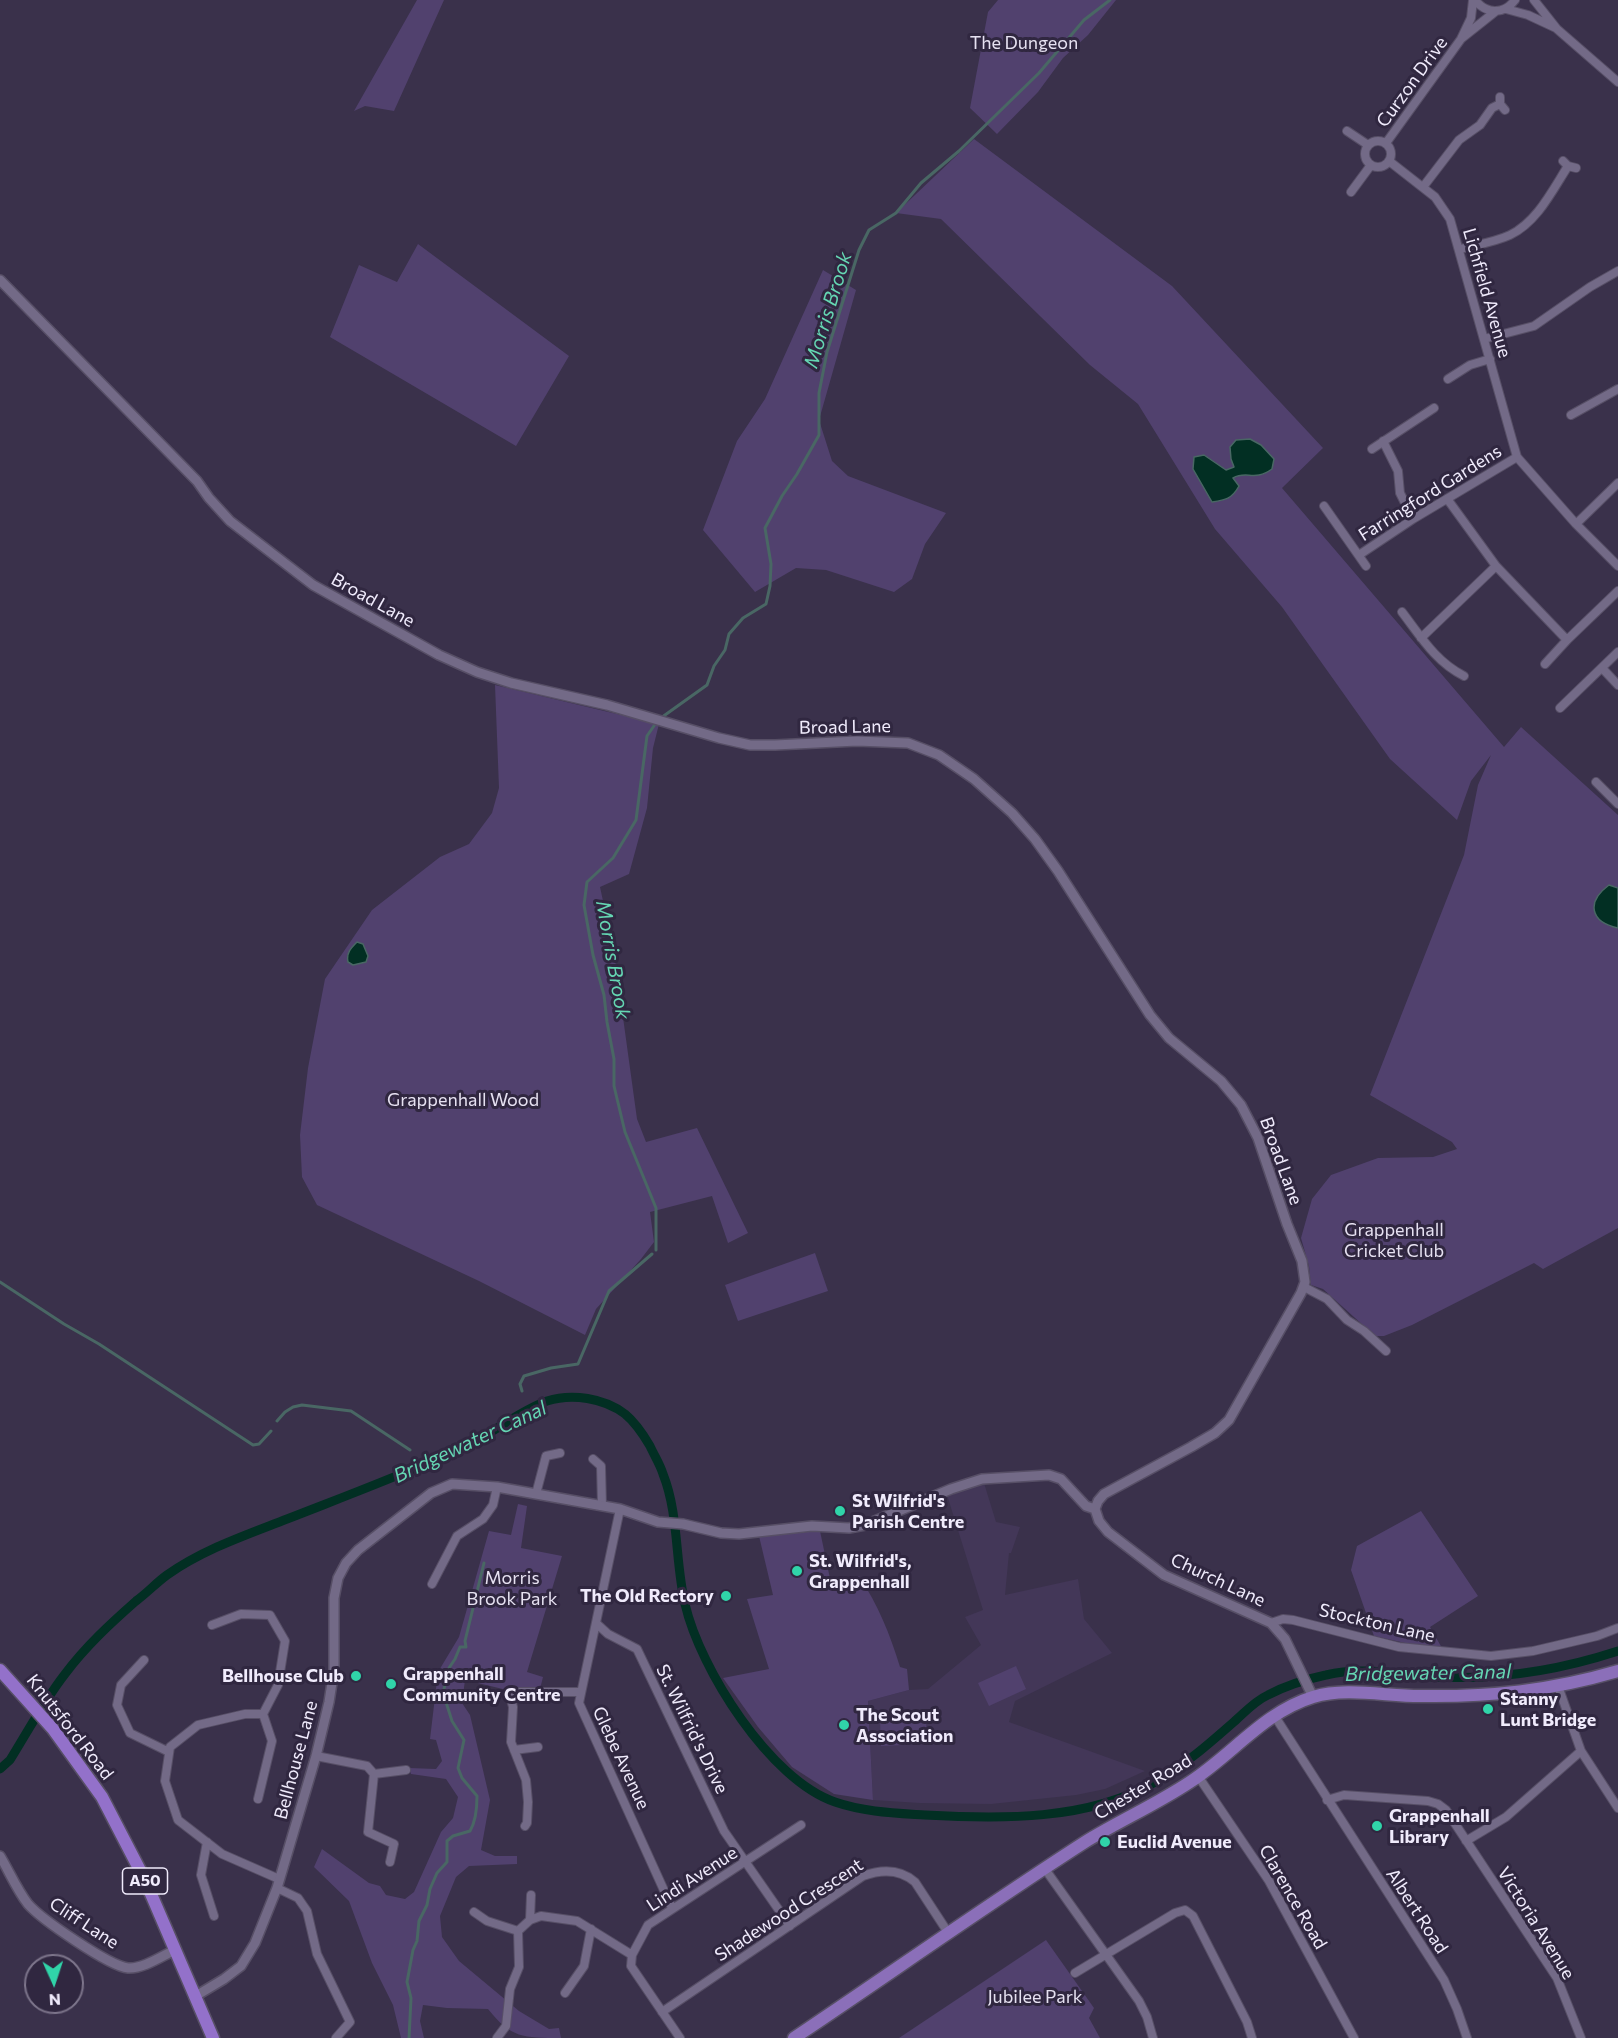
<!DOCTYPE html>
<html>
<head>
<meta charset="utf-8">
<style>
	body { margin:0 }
	#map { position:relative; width:1618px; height:2038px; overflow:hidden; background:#3a314b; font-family:Commissioner,sans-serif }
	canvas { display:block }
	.north { position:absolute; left:24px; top:1954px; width:60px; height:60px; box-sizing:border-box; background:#302740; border:2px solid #7d758b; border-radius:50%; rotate:177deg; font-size:16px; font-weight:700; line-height:24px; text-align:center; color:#f0ebfc }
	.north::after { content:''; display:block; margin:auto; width:21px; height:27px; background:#30d4a9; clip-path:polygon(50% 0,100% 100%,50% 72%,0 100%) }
</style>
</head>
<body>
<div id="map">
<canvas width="1618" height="2038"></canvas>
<div class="north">N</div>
</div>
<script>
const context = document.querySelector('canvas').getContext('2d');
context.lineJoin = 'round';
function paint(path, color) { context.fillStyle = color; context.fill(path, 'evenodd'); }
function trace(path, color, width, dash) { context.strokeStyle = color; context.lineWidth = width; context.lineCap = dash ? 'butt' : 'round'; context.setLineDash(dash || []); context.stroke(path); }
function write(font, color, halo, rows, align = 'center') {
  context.font = font + ' Commissioner,sans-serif'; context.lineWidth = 6; context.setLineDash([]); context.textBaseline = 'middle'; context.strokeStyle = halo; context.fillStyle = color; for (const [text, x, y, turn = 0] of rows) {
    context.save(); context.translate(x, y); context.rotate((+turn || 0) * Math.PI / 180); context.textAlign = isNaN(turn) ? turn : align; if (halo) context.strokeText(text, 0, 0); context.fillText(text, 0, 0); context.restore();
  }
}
paint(new Path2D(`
	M 984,1483 L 996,1522 L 1020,1527 L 1011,1553 L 1009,1553 L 1005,1595 L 1078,1579 L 1084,1619 L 1112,1653 L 1015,1701 L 1009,1722 L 1145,1771 L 1105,1789 L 1076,1795 L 991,1804 L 920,1803 L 873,1800 L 868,1701 L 909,1690 L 928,1689 L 981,1645 L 965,1617 L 983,1610 L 947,1495 Z`), '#433758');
paint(new Path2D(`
	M 417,0 L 444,0 L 394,111 L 365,106 L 354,111 Z
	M 998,0 L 1116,0 L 1088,35 L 1063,58 L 1038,92 L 997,134 L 970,108 L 988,12 Z
	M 974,139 L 1172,286 L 1323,448 L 1282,488 L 1504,747 L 1521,727 L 1618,815 L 1618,888 L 1609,885 L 1609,926 L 1618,928 L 1618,1228 L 1543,1269 L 1534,1263 L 1412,1325 L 1384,1336 L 1375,1336 L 1323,1289 L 1311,1285 L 1309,1266 L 1301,1238 L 1312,1199 L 1331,1175 L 1378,1158 L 1433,1157 L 1457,1149 L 1452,1142 L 1370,1095 L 1464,855 L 1478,785 L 1491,755 L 1471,781 L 1457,820 L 1390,759 L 1282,607 L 1215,529 L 1138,404 L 1090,365 L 941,219 L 896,213 ZM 1250,439 L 1261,445 L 1256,476 L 1240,474 L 1233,478 L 1212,502 L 1193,469 L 1204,455 L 1226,470 L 1235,467 L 1236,440 Z
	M 418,244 L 569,356 L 516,446 L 330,337 L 359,265 L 397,282 Z
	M 823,270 L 856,290 L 819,420 L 832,461 L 848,476 L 946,513 L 925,544 L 912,579 L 894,592 L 826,570 L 796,568 L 755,592 L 703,530 L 737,441 L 765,399 Z
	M 495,685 L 659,724 L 653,748 L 647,808 L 629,874 L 600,887 L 614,952 L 637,1119 L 646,1142 L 697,1128 L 748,1233 L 728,1243 L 712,1196 L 650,1212 L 654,1242 L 641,1259 L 596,1309 L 585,1335 L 479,1281 L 317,1205 L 302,1177 L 300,1135 L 308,1068 L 325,979 L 372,910 L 440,857 L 469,844 L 492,813 L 499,788 Z
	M 815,1253 L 828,1291 L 738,1321 L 725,1285 Z
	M 518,1504 L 527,1506 L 521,1548 L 562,1556 L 527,1672 L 543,1677 L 540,1689 L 507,1690 L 465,1680 L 462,1703 L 470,1715 L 490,1800 L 481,1850 L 495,1856 L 517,1856 L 517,1864 L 469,1866 L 456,1877 L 440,1916 L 442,1937 L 459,1961 L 519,2011 L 549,2029 L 559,2028 L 561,2038 C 523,2038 511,2038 488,2009 L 447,2008 L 423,2005 L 420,2021 L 424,2038 L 401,2038 L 393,2005 L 372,1963 L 349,1901 L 314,1867 L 322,1849 L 369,1883 L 380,1886 L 386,1895 L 405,1899 L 414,1892 L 441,1832 L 453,1818 L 458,1797 L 446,1779 L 411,1774 L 409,1768 L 436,1769 L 442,1761 L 436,1740 L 430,1739 L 438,1672 L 459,1637 L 489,1531 L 511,1535 Z
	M 1421,1511 L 1478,1596 L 1430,1627 L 1442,1648 L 1441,1651 L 1374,1636 L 1351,1570 L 1357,1546 Z
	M 820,1531 L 832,1588 L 859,1576 C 878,1605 890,1634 900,1667 L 907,1669 L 909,1690 L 868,1701 L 873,1800 L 834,1794 L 792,1767 L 758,1727 L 723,1678 L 769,1669 L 747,1599 L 773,1595 L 759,1536 Z
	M 1016,1666 L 1026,1689 L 989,1706 L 978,1683 Z
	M 926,1717 L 927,1744 L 881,1746 L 880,1720 Z
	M 1046,1940 L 1094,2008 L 1089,2018 L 1100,2038 L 899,2038 Z`), '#51416e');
const water = new Path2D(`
	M 1250,439 L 1261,445 L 1274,459 L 1272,469 C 1254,482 1247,470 1233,478 L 1239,486 C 1232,499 1225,500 1212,502 L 1193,469 L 1194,457 L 1204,455 L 1226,470 L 1234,467 L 1231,459 L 1230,447 L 1236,440 Z
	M 1609,885 L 1618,888 L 1618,928 C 1590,922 1586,902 1609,885 Z
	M 357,942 L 363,944 L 368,956 L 366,962 L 353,965 L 348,962 C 346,953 351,948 357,942 Z`);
paint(water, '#022f23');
trace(water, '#496764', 1.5);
trace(new Path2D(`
	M 656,1250 L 656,1208 L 625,1132 L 614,1086 L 614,1059 L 607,1022 L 604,995 L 593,955 L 584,905 L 587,882 L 613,858 L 636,820 L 647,736 L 658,720 L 707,685 L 714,666 L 725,650 L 729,634 L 743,618 L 766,604 L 770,586 L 771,564 L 765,528 L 782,496 L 797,474 L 819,435 L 819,393 L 827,352 L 859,250 L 869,230 L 896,213 L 921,183 L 959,151 L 1039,73 L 1084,20 L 1110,0
	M 0,1282 L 64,1324 L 99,1344 L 253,1445 L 259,1444 L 271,1431
	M 522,1391 L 520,1384 L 524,1376 L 551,1368 L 578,1364 L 609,1291 L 652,1254
	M 277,1421 L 285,1412 L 293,1407 L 302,1405 L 351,1411 L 410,1450
	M 409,2038 L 411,1998 L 407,1982 L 413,1950 L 417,1941 L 419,1921 L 427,1905 L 430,1889 L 437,1873 L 447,1862 L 447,1841 L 453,1836 L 470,1831 C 476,1821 477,1807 477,1796 L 462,1778 L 458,1768 L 464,1740 L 452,1721 L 445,1699 L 444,1689 L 449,1668 L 455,1659 L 460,1647 L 466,1647 L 465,1641 L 484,1563`), '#496764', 3);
trace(new Path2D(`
	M 0,1769 L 10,1760 C 28,1731 44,1701 65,1674 C 86,1646 110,1624 136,1601 C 147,1593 156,1583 167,1575 C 204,1549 246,1535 287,1519 C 338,1499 389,1480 439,1458 C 451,1453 464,1448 476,1441 C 499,1428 522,1410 547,1401 C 572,1393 604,1398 625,1414 C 636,1423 643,1434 650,1446 C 654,1455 660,1464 663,1474 C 679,1514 675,1562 685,1604 C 700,1669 770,1780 835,1802 C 864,1812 895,1813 925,1815 C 1000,1819 1088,1821 1155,1782 C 1184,1766 1211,1742 1236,1720 C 1246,1711 1255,1701 1268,1695 C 1285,1686 1307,1679 1326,1675 C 1364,1666 1399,1675 1437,1677 C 1498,1680 1560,1670 1618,1651`), '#022f23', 9);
const minor = new Path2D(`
	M 1475,0 C 1486,14 1504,15 1515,0
	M 1534,0 L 1557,29 L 1618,82
	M 1506,9 L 1528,15 L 1556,28
	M 1462,38 L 1496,11
	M 1500,97 L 1500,104 L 1505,110
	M 1347,131 L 1368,145
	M1365 154a13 13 0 1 1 26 0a13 13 0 1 1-26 0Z
	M 1386,143 L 1461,39 L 1471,18 L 1473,0
	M 1389,161 L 1435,197 L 1450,219 L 1517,457 L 1576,524 L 1618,566
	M 1563,161 L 1568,166 L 1576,168
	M 1423,187 L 1459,140 L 1480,125 L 1492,108 L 1500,104
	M 1351,192 L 1371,165
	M 1460,249 C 1476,245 1495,242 1510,235 C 1537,222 1552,191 1568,166
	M 1484,339 L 1534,326 L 1590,287 L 1618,271
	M 1448,379 L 1470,365 L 1490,359
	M 1571,415 L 1618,389
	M 1383,441 L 1398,471 L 1400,493 L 1413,519
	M 1372,449 L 1434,408
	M 1448,500 L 1496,566 L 1567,640 L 1618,591
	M 1324,506 L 1366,566
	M 1576,524 L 1618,483
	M 1359,555 L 1413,519 L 1517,457
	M 1402,612 C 1421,637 1436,662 1464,676
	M 1421,638 L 1496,566
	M 1545,664 L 1567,640
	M 1602,668 L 1618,685
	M 1560,708 L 1618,652
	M 1596,782 L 1618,804
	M 1304,1287 L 1327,1299 L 1347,1320 L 1364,1331 L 1386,1351
	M 593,1459 L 601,1466 L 602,1506
	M 536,1494 L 546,1456 L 560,1453
	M 620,1509 L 579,1703 L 672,1908
	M 432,1584 L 457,1536 L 483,1519 L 493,1505 L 497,1487
	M 1271,1623 L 1283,1619 L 1293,1620 L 1399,1647 L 1491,1656 L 1533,1651 L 1597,1636 L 1618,1628
	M 597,1624 L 608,1634 L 637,1649 L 724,1831 L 790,1926
	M 212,1625 L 241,1614 L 270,1615 L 285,1641 L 278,1685 L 263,1714 L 245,1714 L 198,1725 L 170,1747 L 165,1781 L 178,1820 L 222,1854 L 279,1879
	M 144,1660 L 121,1685 L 117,1705 L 130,1733 L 169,1752
	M 1558,1686 L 1581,1751 L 1618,1808
	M 1274,1715 L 1444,1980 L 1457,2009 L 1467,2038
	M 514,1750 L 538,1747
	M 316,1756 L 367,1766 L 374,1774 L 368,1832 L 394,1844 L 390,1862
	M 374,1774 L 406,1770
	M 1198,1776 L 1269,1881 L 1354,2038
	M 258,1799 L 272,1741 L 263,1714
	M 1327,1800 L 1344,1795 L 1428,1801 L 1438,1804 L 1446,1810 L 1557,1978 L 1581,2038
	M 525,1826 L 527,1823 L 528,1802 L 526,1780 L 511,1742 L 513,1707 L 509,1692 L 581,1692
	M 1466,1841 L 1506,1817 L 1581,1751
	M 207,1842 L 201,1875 L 214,1916
	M 1045,1869 L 1139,2001 L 1147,2017 L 1153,2038
	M 277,1888 L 298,1898 L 307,1911 L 317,1954 L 350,2022 L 336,2038
	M 474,1912 L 487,1921 L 518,1931
	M 530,1920 L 531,1895
	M 1075,1973 L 1175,1913 L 1185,1910 L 1193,1916 L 1247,2022 L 1252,2038
	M 565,1993 L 584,1966 L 591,1929
	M 662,2012 L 863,1876 C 882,1869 900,1869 915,1882 L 949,1934
	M 497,2038 L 506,2026 L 510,1989 L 519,1967 L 518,1931 L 530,1920 L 541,1916 L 577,1921 L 632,1955
	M 680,2038 L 631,1966 L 632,1955 L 648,1925 L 801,1825`);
const tertiary = new Path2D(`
	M 0,280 L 197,481 L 209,498 L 230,521 L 313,585 L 439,655 L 477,672 L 511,683 L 607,705 L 719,738 L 750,745 L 775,745 L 857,741 L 908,743 L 939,755 L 974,779 L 1012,813 L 1035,839 L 1058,871 L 1150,1015 L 1169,1038 L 1221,1081 L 1241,1105 L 1258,1138 L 1287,1224 L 1302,1261 L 1305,1282 L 1301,1293 L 1229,1420 L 1215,1433 L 1191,1447 L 1104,1494 L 1098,1501 L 1095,1509
	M 1095,1509 L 1099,1521 L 1108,1532 L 1164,1575 L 1271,1623 L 1285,1639 L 1313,1697
	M 0,1856 C 9,1871 17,1890 28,1904 C 41,1919 109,1966 128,1968 C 143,1969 162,1956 175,1950
	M 194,1997 L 224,1979 L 241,1966 L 255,1943 L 277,1888 L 316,1756 L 329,1702 L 334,1670 L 334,1598 L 338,1578 L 346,1563 L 358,1550 L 431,1493 L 452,1484 L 497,1487 L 620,1509 L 658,1522 L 683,1524 L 721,1533 L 739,1534 L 812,1526 L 849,1528 L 865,1525 L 951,1489 L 982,1479 L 1049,1475 L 1061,1479 L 1086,1506 L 1095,1509`);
const primary = new Path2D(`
	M 794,2038 C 891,1973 987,1905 1085,1842 C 1119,1821 1157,1804 1190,1782 C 1232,1755 1264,1712 1313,1697 C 1346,1687 1385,1696 1420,1696 C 1490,1697 1550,1691 1618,1671`);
const trunk = new Path2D(`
	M 0,1670 L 53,1729 L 102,1797 L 145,1880 L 213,2038`);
trace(minor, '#574f66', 10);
trace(tertiary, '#574f66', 12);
trace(primary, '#574f66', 15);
trace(trunk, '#574f66', 15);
trace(minor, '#736a87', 8);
trace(tertiary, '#736a87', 9);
trace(primary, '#8b6fb9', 12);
trace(trunk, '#9371ca', 12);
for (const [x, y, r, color] of [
	[840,1511,6,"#30d4a9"],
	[797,1571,6,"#30d4a9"],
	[726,1596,6,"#30d4a9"],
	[356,1676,6,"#30d4a9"],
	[391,1684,6,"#30d4a9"],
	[1488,1709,6,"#30d4a9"],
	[844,1725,6,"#30d4a9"],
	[1377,1826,6,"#30d4a9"],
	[1105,1842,6,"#30d4a9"]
]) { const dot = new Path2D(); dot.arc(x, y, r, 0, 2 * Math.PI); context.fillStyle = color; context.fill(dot); trace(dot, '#302740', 2); }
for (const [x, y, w] of [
	[145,1881,45]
]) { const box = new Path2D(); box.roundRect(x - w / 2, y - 13, w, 26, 4.5); context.fillStyle = '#302740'; context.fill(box); trace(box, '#f0ebfc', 1.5); }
write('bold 16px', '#f0ebfc', null, [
	["A50",145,1881]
]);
write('18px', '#e6e1f1', '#302740', [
	["The Dungeon",1024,43],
	["Grappenhall Wood",463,1100],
	["Grappenhall",1394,1230],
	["Cricket Club",1394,1251],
	["Morris",512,1578],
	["Brook Park",512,1599],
	["Jubilee Park",1035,1997]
]);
write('18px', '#f0ebfc', '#302740', [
	["Curzon Drive",1412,82,-54],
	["Lichfield Avenue",1487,293,74],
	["Farringford Gardens",1430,493,-32],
	["Broad Lane",373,600,29],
	["Broad Lane",845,727,-1],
	["Broad Lane",1281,1161,70],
	["Church Lane",1218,1580,25],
	["Stockton Lane",1377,1623,13],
	["Knutsford Road",70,1727,52],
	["St. Wilfrid's Drive",692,1729,64],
	["Glebe Avenue",621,1758,65],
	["Bellhouse Lane",296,1760,-75],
	["Chester Road",1143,1787,-31],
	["Lindi Avenue",692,1879,-33],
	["Clarence Road",1293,1897,60],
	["Shadewood Crescent",789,1910,-33],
	["Albert Road",1417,1911,57],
	["Cliff Lane",84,1923,33],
	["Victoria Avenue",1536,1923,58]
]);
write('bold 18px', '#f0ebfc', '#302740', [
	["St Wilfrid's",852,1501],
	["Parish Centre",852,1522],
	["St. Wilfrid's,",809,1561],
	["Grappenhall",809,1582],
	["The Old Rectory",714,1596,"right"],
	["Grappenhall",403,1674],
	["Community Centre",403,1695],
	["Bellhouse Club",344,1676,"right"],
	["Stanny",1500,1699],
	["Lunt Bridge",1500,1720],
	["The Scout",856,1715],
	["Association",856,1736],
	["Grappenhall",1389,1816],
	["Library",1389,1837],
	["Euclid Avenue",1117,1842]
], 'left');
write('italic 20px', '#65d6b3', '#302740', [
	["Morris Brook",828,310,-73],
	["Morris Brook",613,960,80],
	["Bridgewater Canal",470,1442,-25],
	["Bridgewater Canal",1428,1673,-1]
]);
</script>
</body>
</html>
